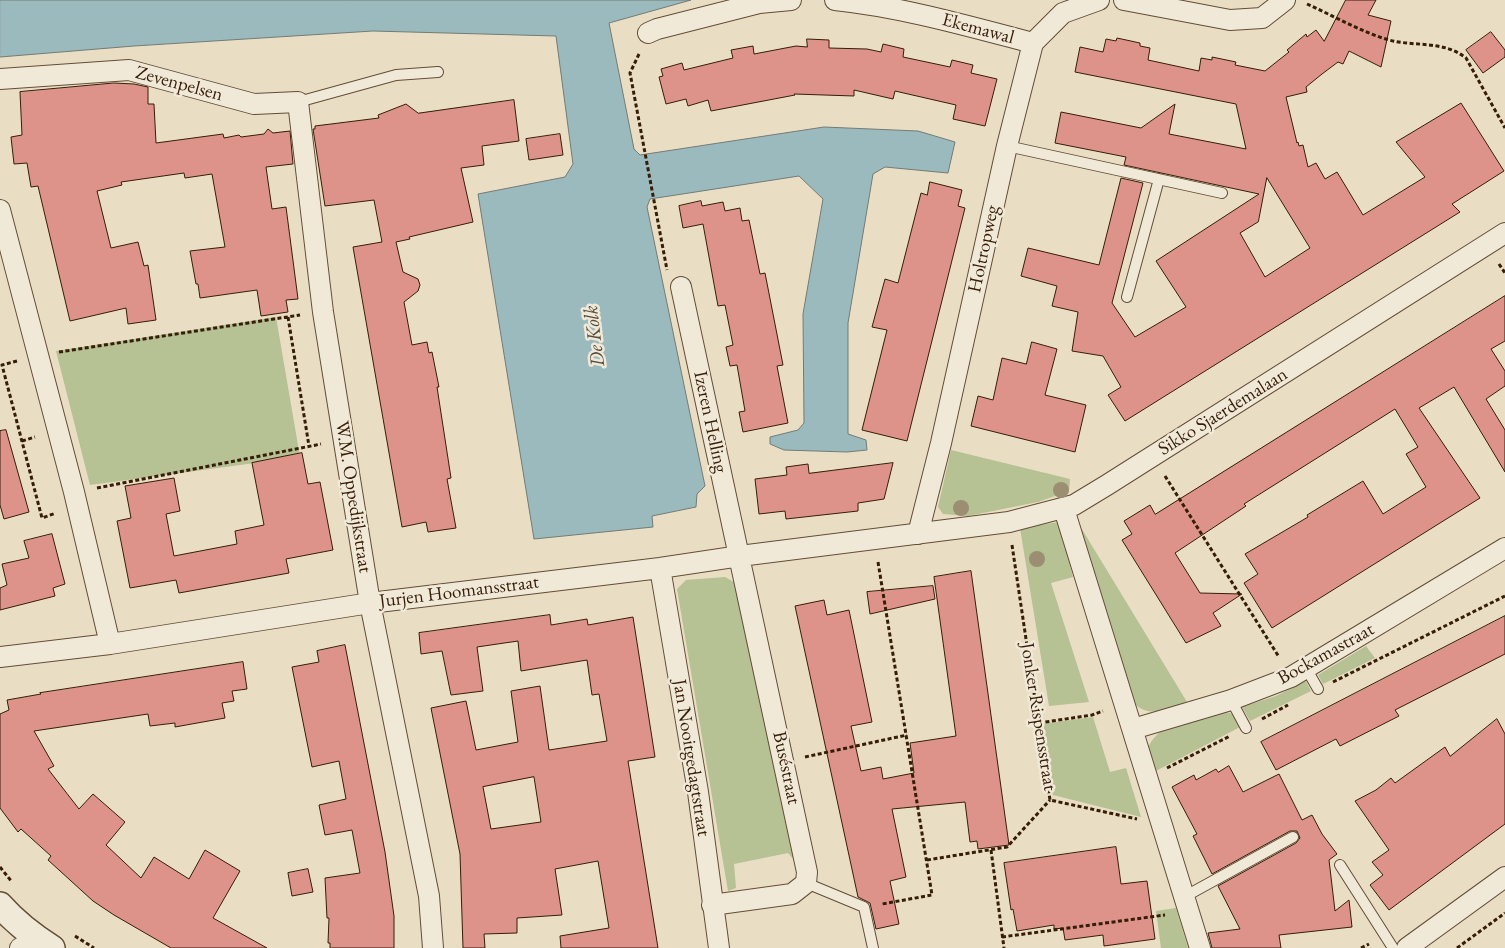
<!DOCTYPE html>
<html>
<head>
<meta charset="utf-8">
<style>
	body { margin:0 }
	canvas { display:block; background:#e9ddc3 }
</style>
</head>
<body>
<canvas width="1505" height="948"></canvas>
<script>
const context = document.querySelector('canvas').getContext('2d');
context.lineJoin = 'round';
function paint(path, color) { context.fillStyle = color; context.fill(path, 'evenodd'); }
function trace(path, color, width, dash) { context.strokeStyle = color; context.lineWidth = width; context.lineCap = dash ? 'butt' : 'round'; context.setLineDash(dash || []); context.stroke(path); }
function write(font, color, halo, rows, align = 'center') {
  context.font = font + ' "EB Garamond",serif'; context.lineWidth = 5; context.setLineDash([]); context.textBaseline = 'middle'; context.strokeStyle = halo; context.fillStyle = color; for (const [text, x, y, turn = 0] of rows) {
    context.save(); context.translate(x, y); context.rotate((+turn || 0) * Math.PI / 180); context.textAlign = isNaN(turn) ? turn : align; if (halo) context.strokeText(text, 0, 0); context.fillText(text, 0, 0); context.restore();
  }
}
paint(new Path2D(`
	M 276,317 L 300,457 L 90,485 L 56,351 Z
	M 951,450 L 1070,479 L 1069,491 L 1038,502 L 968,516 L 943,514 L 938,507 Z
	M 1059,522 L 1073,577 L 1051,583 L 1089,702 L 1049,706 L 1020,528 Z
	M 1080,526 L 1187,702 C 1167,709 1148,720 1132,701 Z
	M 725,577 L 741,586 L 802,869 L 788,853 L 734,864 L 736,888 L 728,891 L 677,589 L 686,580 Z
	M 1366,646 L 1375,658 L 1323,684 L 1318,675 Z
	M 1306,681 L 1311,691 L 1250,721 L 1242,707 L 1276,696 Z
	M 1226,712 L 1233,714 L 1242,726 L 1152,773 C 1148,753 1143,747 1160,732 Z
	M 1093,717 L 1110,772 L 1126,768 L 1141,817 L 1053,795 L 1042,724 Z
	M 1176,908 L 1188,948 L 1161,948 L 1156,911 Z`), '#b6c194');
const water = new Path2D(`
	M 0,0 L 691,0 L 609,23 L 634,149 L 640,155 L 824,127 L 918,131 L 955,142 L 948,173 L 885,167 L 873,174 L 848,323 L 848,434 L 866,440 L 867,450 L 847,452 L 784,450 L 770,444 L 770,437 L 798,430 L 804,423 L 803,314 L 823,199 L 799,176 L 650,199 L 647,207 L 705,486 L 697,494 L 696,507 L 652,516 L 653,527 L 534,539 L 478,194 L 565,177 L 573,164 L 556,36 L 373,31 L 134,46 L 0,57 Z`);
paint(water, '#9bbabd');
trace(water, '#737b75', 1);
const building = new Path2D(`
	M 1346,0 L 1376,0 L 1368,15 L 1391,21 L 1381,67 L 1349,51 L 1343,64 L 1338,62 L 1322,74 L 1306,87 L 1307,92 L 1286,97 L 1297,143 L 1298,142 L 1299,146 L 1303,145 L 1308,167 L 1316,163 L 1325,179 L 1337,172 L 1363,215 L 1425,177 L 1396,142 L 1461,103 L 1504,171 L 1452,204 L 1460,212 L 1125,421 L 1108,395 L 1121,387 L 1103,356 L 1072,351 L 1078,312 L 1052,306 L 1057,286 L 1021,276 L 1028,248 L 1099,265 L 1121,178 L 1143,183 L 1112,303 L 1135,337 L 1186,307 L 1156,261 L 1259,194 L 1124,165 L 1126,157 L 1055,143 L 1061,112 L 1141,128 L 1175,104 L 1169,134 L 1246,149 L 1236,104 L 1075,72 L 1080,47 L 1103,52 L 1106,39 L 1116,41 L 1117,38 L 1140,43 L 1140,46 L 1150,48 L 1148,60 L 1199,71 L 1201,58 L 1212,60 L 1212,57 L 1236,62 L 1235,65 L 1265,71 L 1289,52 L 1287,50 L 1306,34 L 1307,37 L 1316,30 L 1324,41 ZM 1267,178 L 1310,248 L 1265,277 L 1240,233 L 1258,222 Z
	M 1491,32 L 1505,50 L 1505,57 L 1483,73 L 1466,50 Z
	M 807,39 L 829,40 L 829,48 L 867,49 L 881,52 L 883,44 L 904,49 L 903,57 L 950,67 L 952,60 L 973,65 L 971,73 L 997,79 L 985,126 L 953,119 L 956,105 L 895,91 L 893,99 L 854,90 L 854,96 L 794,94 L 795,95 L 711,111 L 708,100 L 688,106 L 686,99 L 666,104 L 659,77 L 663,76 L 661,69 L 682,63 L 684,70 L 733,58 L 731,50 L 753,46 L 754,54 L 796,46 L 807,47 Z
	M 114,83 L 134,84 L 148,87 L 148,104 L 154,104 L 156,143 L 223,134 L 224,138 L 239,135 L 241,137 L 264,134 L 268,129 L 273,133 L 290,131 L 293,164 L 266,167 L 272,209 L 286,207 L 298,299 L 286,300 L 288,312 L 261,316 L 257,290 L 200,298 L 198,284 L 196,284 L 190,251 L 225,247 L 212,174 L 185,178 L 184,173 L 121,182 L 122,185 L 97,191 L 111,248 L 138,242 L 144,266 L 148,265 L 156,320 L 128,324 L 126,308 L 70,321 L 38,186 L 31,187 L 27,163 L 14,164 L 11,137 L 22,135 L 20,92 Z
	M 514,100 L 519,141 L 482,146 L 484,165 L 461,168 L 473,222 L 409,237 L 410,239 L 396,242 L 403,272 L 418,279 L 420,285 L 418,291 L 404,302 L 412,345 L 427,342 L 429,353 L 432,352 L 439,387 L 437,387 L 451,478 L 447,479 L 456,528 L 428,532 L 426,522 L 402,527 L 353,247 L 382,242 L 374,200 L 325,206 L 313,129 L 315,129 L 315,126 L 379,118 L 378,115 L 406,104 L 418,113 Z
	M 560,134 L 563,155 L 529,160 L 526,139 Z
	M 930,182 L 962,190 L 958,206 L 965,208 L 907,441 L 862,430 L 887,330 L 872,327 L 885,279 L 898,283 L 921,193 L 927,195 Z
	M 701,201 L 702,206 L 723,202 L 725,211 L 740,208 L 742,221 L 749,220 L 760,274 L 765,273 L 783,365 L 777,366 L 788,423 L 743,432 L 739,412 L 745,411 L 737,365 L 730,366 L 726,347 L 733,345 L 725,305 L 718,306 L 703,224 L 683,228 L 679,206 Z
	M 1505,296 L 1505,341 L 1491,349 L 1505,371 L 1505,386 L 1486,399 L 1505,430 L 1505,472 L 1454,387 L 1419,408 L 1480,498 L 1272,628 L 1244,583 L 1258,574 L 1245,554 L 1308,517 L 1307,515 L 1363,481 L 1383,514 L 1426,487 L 1406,454 L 1418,447 L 1395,409 L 1244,504 L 1246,506 L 1175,553 L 1200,593 L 1242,594 L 1213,613 L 1221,626 L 1186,643 L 1122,540 L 1132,534 L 1124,521 L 1150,505 L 1155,514 Z
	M 1032,342 L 1057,349 L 1045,395 L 1086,405 L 1075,452 L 971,426 L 978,396 L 993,400 L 1002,358 L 1026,364 Z
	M 6,430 L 29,512 L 4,519 L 0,505 L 0,431 Z
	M 302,453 L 308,484 L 320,482 L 333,550 L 286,559 L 289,573 L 179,593 L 176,580 L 130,588 L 117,521 L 131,518 L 125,486 L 174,478 L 180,511 L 166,514 L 174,556 L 237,544 L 235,531 L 264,525 L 252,463 Z
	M 893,463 L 884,499 L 858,503 L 858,511 L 786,519 L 785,511 L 759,514 L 755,479 L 787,475 L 786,467 L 808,464 L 809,473 Z
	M 52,534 L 65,584 L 53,588 L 55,596 L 0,610 L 0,588 L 7,585 L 2,564 L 29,558 L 24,541 Z
	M 971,571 L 1009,845 L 978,849 L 977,841 L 970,842 L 965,802 L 892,809 L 906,877 L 890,881 L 899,924 L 876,929 L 870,903 L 858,897 L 795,606 L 824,600 L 827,615 L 849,610 L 872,722 L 851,726 L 861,771 L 881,767 L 883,779 L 914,773 L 910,743 L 956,736 L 934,577 Z
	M 933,586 L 935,599 L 870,614 L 867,592 Z
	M 550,615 L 551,625 L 587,619 L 588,625 L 633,617 L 655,757 L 628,761 L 658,948 L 561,948 L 560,936 L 609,928 L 598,861 L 555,869 L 562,915 L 517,918 L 517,933 L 484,934 L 485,948 L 463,948 L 460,854 L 431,708 L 466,701 L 476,750 L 518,742 L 511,691 L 540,686 L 549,750 L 607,741 L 599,694 L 592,695 L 587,660 L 521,671 L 518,641 L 477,647 L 483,691 L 451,695 L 442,651 L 421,654 L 419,633 ZM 534,777 L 541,822 L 491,829 L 483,787 Z
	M 1505,616 L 1505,654 L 1395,710 L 1399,716 L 1340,746 L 1336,739 L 1276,770 L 1261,742 Z
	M 345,645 L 385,852 L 394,916 L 394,948 L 330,948 L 330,943 L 328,943 L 329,918 L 327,918 L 325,878 L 360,873 L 352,830 L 325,835 L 319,805 L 346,799 L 339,761 L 312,767 L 292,667 L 319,662 L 317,651 Z
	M 243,662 L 247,689 L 232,691 L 234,701 L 222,703 L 225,718 L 175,727 L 175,723 L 150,726 L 148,714 L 34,731 L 54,766 L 48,769 L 79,809 L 93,794 L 125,822 L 106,845 L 141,878 L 154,857 L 189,879 L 205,850 L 240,871 L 213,918 L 267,948 L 171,948 L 114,915 L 93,901 L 48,860 L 51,856 L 21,829 L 18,832 L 0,808 L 0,714 L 9,710 L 7,700 L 41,694 L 40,693 Z
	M 1497,719 L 1505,734 L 1505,824 L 1389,910 L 1370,885 L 1383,875 L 1372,862 L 1389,850 L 1355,801 L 1376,790 L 1391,778 L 1395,783 L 1445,747 L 1450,756 Z
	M 1229,766 L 1243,792 L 1279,774 L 1302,820 L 1312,815 L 1322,834 L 1337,854 L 1329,860 L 1335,911 L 1349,900 L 1352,927 L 1279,935 L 1281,948 L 1212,948 L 1208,933 L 1240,929 L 1218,886 L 1296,843 L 1300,838 L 1297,831 L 1290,831 L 1212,874 L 1193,836 L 1197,834 L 1172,787 L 1194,775 L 1196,780 L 1216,769 L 1218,772 Z
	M 1116,847 L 1121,884 L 1147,881 L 1155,939 L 1104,946 L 1103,935 L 1065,940 L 1063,928 L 1054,929 L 1054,925 L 1017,931 L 1013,909 L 1011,910 L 1004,863 Z
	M 308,869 L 313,892 L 292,896 L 288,873 Z`);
paint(building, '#dd938a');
trace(building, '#361d08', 1);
const service = new Path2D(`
	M 298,102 L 396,75 L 438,72
	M 1007,146 L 1222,193
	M 1127,297 L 1159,179
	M 1306,668 L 1318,689
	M 1231,700 L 1246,728
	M 1340,865 L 1393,948
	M 806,883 L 864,907 L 873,948
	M 1184,897 L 1293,837`);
const minor = new Path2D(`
	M 835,0 C 902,7 968,26 1033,43
	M 1124,0 L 1230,20 L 1262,18 L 1285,0
	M 648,33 L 657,29 L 759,3 L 791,0
	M 0,79 L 129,70 L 254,104 L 298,102 L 323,312 L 370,603 L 429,896 L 433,948
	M 0,210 L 74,492 L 110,644
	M 681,287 L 807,872 L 806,883 L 792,894 L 712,905
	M 1064,509 L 1200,948
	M 918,534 L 941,443 L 1007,146 L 1033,43 L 1063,13 L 1099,0
	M 660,568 L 698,792 L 719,948
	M 0,657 L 110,644 L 370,603 L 660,568 L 740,556 L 1009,522 L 1074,505 L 1107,485 L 1505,233
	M 1133,729 L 1231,700 L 1291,677 L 1505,548
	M 20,948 L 38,940
	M 1407,948 L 1505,877`);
const tertiary = new Path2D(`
	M 0,905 C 15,922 33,936 52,948`);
trace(service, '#634d37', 12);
trace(minor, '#634d37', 22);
trace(tertiary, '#634d37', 28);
trace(new Path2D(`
	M 1307,4 C 1334,16 1361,32 1389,40 C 1415,47 1443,40 1466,58 L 1505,128
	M 639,54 L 630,73 L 667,270
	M 1499,264 L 1505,273
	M 288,317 L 309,446
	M 59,352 L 300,315
	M 17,361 L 2,365 L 42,518 L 56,513
	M 22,441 L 35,437
	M 1165,476 L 1279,657
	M 97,488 L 321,444
	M 1012,545 L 1050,800 L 1137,819
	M 878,562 L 932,895 L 882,904
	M 1333,682 L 1505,596
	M 1262,719 L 1288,705
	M 1039,723 L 1092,715 L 1103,711
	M 805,757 L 907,735
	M 1167,768 L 1230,736
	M 991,850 L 1004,948
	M 927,860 L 1007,847 L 1050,800
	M 0,867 L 12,882
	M 75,936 L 94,948
	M 1002,937 L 1165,915
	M 1361,948 L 1369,944
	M 1457,948 L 1505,913`), '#361d08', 3, [4, 2.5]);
trace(service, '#f1e9d8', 10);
trace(minor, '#f1e9d8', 20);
trace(tertiary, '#f1e9d8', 25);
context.fillStyle = '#9b8e73';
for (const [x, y] of [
	[1061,490],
	[961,508],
	[1037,559]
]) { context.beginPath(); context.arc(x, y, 8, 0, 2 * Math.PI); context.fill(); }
write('19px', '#361d08', '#f1e9d8', [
	["Ekemawal",978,29,15],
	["Zevenpelsen",179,84,15],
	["Holtropweg",984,249,-78],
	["Sikko Sjaerdemalaan",1223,412,-32],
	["Izeren Helling",710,422,78],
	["W.M. Oppedijkstraat",353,497,81],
	["Jurjen Hoomansstraat",459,592,-7],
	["Bockamastraat",1326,654,-29],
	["Jonker Rispensstraat",1038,717,81],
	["Jan Nooitgedagtstraat",691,758,81],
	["Buséstraat",786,768,78]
]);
write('italic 20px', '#544c3e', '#f1e9d8', [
	["De Kolk",595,336,-97]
]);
</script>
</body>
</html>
